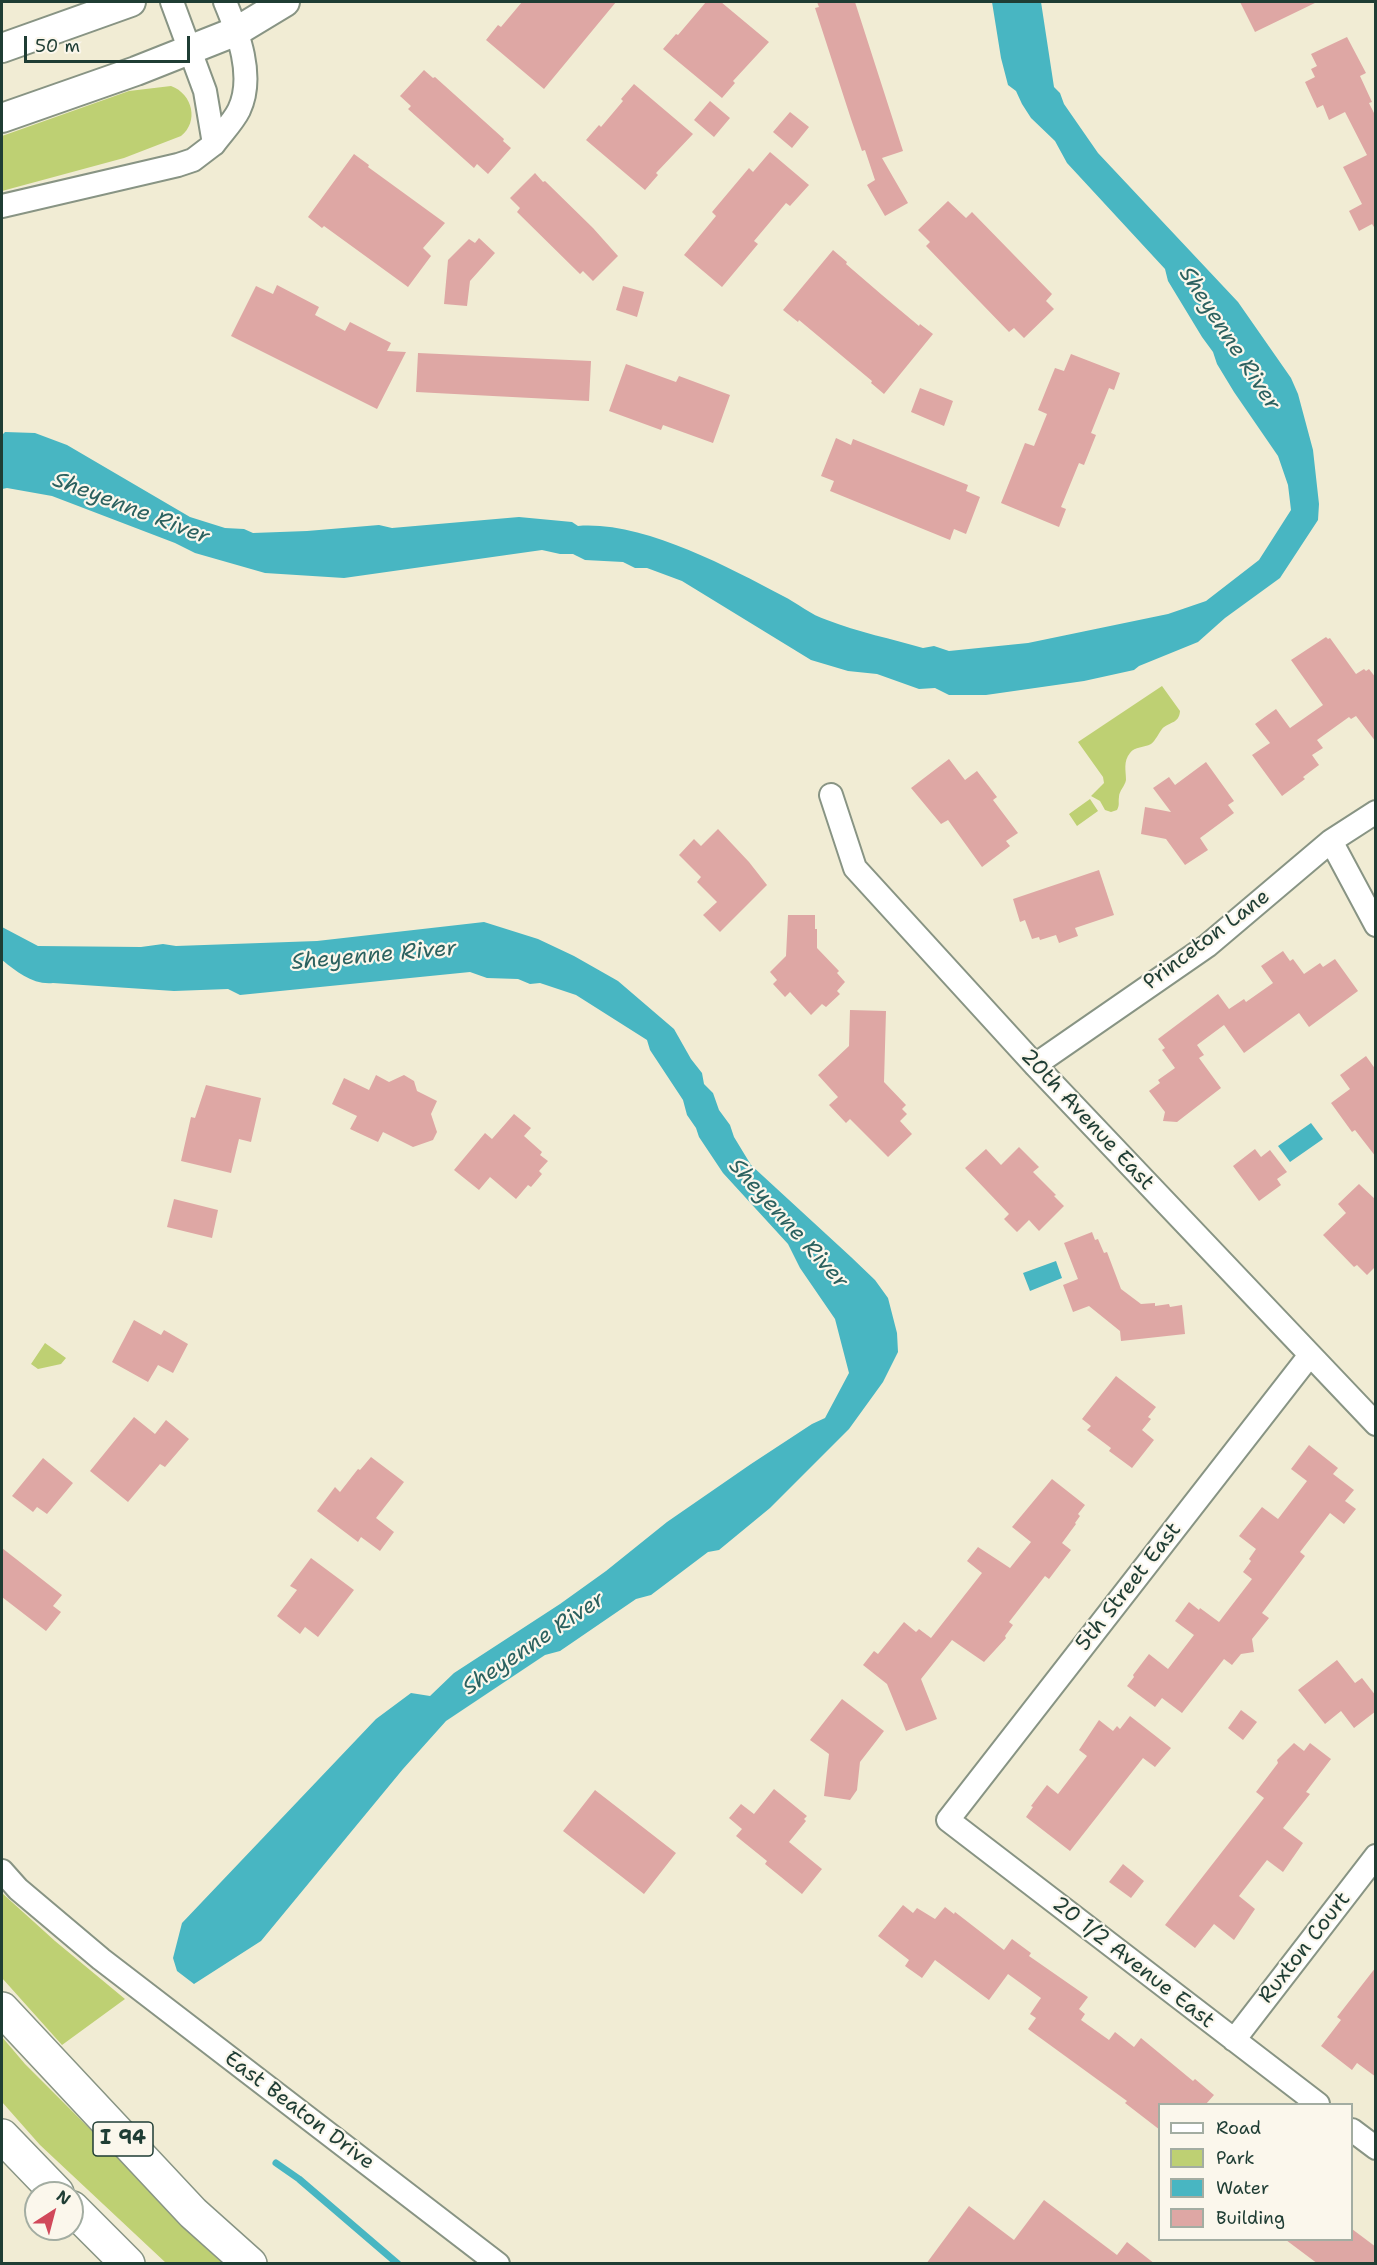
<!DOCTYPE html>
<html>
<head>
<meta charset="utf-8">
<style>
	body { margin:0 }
	#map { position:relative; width:1377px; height:2265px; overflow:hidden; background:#f1ecd4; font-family:"Shantell Sans",sans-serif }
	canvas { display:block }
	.frame { position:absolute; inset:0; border:3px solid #1f3d34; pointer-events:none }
	.legend { position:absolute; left:1158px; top:2103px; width:195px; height:138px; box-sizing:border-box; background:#fbf7ec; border:2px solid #a3ada2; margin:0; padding:8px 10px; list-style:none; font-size:18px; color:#1f3d34 }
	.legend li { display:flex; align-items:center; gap:12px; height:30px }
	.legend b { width:30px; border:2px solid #a3ada2 }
	.north { position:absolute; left:24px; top:2181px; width:60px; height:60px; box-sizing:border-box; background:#fbf7ec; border:2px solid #a3ada2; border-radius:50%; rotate:36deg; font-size:16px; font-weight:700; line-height:24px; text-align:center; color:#1f3d34 }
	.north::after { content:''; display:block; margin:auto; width:21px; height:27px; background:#d1495b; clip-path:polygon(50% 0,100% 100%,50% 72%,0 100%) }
	.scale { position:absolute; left:24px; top:36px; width:166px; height:27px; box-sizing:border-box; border:3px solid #1f3d34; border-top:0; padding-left:8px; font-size:18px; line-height:21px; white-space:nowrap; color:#1f3d34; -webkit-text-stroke:4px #fbf7ec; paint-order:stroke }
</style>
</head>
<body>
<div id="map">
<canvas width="1377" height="2265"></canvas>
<div class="frame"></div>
<ul class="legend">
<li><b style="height:8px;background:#fff"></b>Road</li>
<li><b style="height:16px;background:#bed073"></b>Park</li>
<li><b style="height:16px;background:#48b6c2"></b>Water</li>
<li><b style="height:16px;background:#dea7a4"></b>Building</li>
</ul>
<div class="north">N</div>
<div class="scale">50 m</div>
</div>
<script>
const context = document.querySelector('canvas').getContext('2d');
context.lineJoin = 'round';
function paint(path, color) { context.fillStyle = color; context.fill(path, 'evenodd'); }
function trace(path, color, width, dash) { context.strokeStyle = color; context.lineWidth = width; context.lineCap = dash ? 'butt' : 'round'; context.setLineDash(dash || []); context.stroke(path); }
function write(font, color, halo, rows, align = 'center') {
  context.font = font + ' "Shantell Sans",sans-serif'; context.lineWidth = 4.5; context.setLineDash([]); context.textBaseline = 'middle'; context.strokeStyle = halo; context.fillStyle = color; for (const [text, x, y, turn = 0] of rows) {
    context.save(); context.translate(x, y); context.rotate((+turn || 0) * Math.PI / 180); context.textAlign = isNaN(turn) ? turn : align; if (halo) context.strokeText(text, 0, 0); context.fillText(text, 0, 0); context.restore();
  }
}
paint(new Path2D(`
	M 171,86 C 193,94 199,122 181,136 L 124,158 L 2,191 L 2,136 L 129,91 Z
	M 1162,686 L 1180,711 C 1179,724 1170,721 1162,729 C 1158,734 1156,740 1151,744 C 1144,748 1135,746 1130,753 C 1123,762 1126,770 1126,780 C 1125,786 1119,791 1119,797 C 1118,803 1120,804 1117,810 L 1111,812 L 1105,810 L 1100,801 L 1091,796 L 1104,783 L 1103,777 L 1078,742 Z
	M 1090,799 L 1098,811 L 1077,826 L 1069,814 Z
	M 45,1343 L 66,1358 L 61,1364 L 38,1369 L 31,1364 Z
	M 2,1893 L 55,1941 L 125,1999 L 62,2045 L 2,1978 Z
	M 2,2037 L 25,2064 L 224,2263 L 166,2263 L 40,2145 L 2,2102 Z`), '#bed073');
paint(new Path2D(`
	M 992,2 L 1041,2 L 1054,87 L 1060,93 L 1064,104 L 1098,153 L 1238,302 L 1291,378 L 1298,394 L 1313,450 L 1319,504 L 1318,520 L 1280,578 L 1225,618 L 1198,642 L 1139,666 L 1134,670 L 1084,681 L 986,695 L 949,695 L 935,688 L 919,689 L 877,674 L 848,671 L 811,660 L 682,581 L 647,568 L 635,568 L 623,562 L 585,560 L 573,554 L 560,554 L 542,550 L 344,578 L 265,573 L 195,553 L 175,543 L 52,496 L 7,488 L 2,489 L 2,435 L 5,432 L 35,433 L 67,445 L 190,517 L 225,528 L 244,529 L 253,533 L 307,531 L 379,525 L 392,528 L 519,517 L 572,522 L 578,526 C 642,521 726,566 783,596 C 797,603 811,615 827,620 C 858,632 892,639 923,648 L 934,646 L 949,651 L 1028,643 L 1168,614 L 1206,601 L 1259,560 L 1291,510 L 1288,485 L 1278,456 L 1234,392 L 1217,364 L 1213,352 L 1202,337 L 1168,281 L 1165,269 L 1067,163 L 1055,141 L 1031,118 L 1022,104 L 1016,91 L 1008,85 L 1001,58 Z
	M 484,922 L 538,939 L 574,956 L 618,981 L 674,1029 L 691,1059 L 702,1073 L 704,1084 L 713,1093 L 719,1110 L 730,1125 L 734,1137 L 751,1165 L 851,1257 L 875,1280 L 888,1298 L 897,1333 L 898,1352 L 883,1382 L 849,1429 L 770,1508 L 719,1550 L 708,1552 L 651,1595 L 636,1599 L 560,1651 L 545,1655 L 446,1721 L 403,1769 L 261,1941 L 194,1984 L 177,1971 L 173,1958 L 182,1923 L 376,1719 L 411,1693 L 430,1696 L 454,1673 L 560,1604 L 606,1571 L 667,1522 L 751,1464 L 812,1424 L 825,1418 L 849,1373 L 835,1319 L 800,1268 L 788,1244 L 723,1173 L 699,1137 L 696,1128 L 687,1115 L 683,1100 L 650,1050 L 647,1040 L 576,995 L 540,983 L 530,984 L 518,979 L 487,978 L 470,972 L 240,995 L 228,989 L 174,991 L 53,983 C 33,985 17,972 2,960 L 2,927 L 38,946 L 141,947 L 163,944 L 176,946 L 317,941 Z
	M 1311,1123 L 1323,1139 L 1290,1162 L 1278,1146 Z
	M 1056,1261 L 1062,1278 L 1030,1291 L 1023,1273 Z`), '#48b6c2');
trace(new Path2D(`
	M 276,2163 L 299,2179 L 398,2264`), '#48b6c2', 7);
paint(new Path2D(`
	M 522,2 L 616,2 L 544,89 L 486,40 L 498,25 L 501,27 Z
	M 706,2 L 721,2 L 769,42 L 733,81 L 735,83 L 722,98 L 663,49 L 676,34 L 678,35 Z
	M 817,2 L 855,2 L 903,151 L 882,158 L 908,203 L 885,216 L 867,185 L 875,180 L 865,150 L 862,151 L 851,119 L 815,8 L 819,7 Z
	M 1240,2 L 1317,2 L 1255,32 Z
	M 1347,37 L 1366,73 L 1360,76 L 1372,102 L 1369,103 L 1376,117 L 1376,230 L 1372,224 L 1359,231 L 1349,211 L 1362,204 L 1343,167 L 1367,155 L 1345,112 L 1329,120 L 1323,105 L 1317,108 L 1305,82 L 1315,77 L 1311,69 L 1317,66 L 1311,54 Z
	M 424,70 L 433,78 L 435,77 L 504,139 L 503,141 L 511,148 L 488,174 L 477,164 L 474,168 L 408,109 L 411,106 L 400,96 Z
	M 634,84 L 693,134 L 656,173 L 658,175 L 645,190 L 586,140 L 599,125 L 601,127 L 623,101 L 621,99 Z
	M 710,101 L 730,118 L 714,137 L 694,120 Z
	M 790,112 L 809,127 L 792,148 L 773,132 Z
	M 770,152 L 809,185 L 790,206 L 786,203 L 754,241 L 758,244 L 722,287 L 684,255 L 716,216 L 712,212 L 749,168 L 753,172 Z
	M 354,154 L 369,165 L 368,167 L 445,223 L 423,248 L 431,256 L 408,287 L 324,226 L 322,228 L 308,217 Z
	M 535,173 L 543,182 L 545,181 L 593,228 L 618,256 L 593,281 L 583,271 L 580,274 L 517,212 L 520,208 L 510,198 Z
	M 948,201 L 966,218 L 972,212 L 1052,294 L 1046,301 L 1054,309 L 1024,338 L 1014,328 L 1009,332 L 926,246 L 930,242 L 918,230 Z
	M 479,238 L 495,253 L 470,281 L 467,306 L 444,304 L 448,260 L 469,239 L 475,243 Z
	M 833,250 L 847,262 L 846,264 L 882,295 L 919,326 L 920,324 L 933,334 L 884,394 L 871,383 L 872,381 L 799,320 L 798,322 L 783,310 Z
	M 277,285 L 319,307 L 315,315 L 345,331 L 350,322 L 391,343 L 387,351 L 406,352 L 377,409 L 231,336 L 256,286 L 273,294 Z
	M 623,286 L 644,292 L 637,317 L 616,310 Z
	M 418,353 L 591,361 L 589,401 L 416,392 Z
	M 1071,354 L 1120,373 L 1114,390 L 1109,388 L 1091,433 L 1096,435 L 1084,465 L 1079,463 L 1061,507 L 1066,509 L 1059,527 L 1001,503 L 1025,443 L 1034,446 L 1047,414 L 1038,410 L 1055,368 L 1064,371 Z
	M 626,364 L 676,382 L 679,376 L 730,395 L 713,443 L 663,425 L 661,430 L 609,411 Z
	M 920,388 L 953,401 L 944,426 L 911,412 Z
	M 836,438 L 851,445 L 853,439 L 968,485 L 966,491 L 980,497 L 966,534 L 954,529 L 950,540 L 830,491 L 834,481 L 821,476 Z
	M 1326,637 L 1328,639 L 1330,638 L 1356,674 L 1364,669 L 1366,671 L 1369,669 L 1376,678 L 1376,742 L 1356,716 L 1351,719 L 1349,717 L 1317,740 L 1323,748 L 1312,755 L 1319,765 L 1303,777 L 1305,779 L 1282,796 L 1252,755 L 1270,743 L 1255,724 L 1276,709 L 1290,728 L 1323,705 L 1291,660 Z
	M 949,759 L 965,780 L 977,771 L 997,797 L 993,800 L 1018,833 L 1006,841 L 1010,846 L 982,867 L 948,820 L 941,824 L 911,788 Z
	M 1206,762 L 1234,801 L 1228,805 L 1234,813 L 1200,838 L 1208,850 L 1185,865 L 1166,839 L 1141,834 L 1145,807 L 1171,812 L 1153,788 L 1169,777 L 1175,785 Z
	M 718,829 L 749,862 L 767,885 L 720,932 L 703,915 L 717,902 L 697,882 L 701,877 L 679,855 L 694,839 L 701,846 Z
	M 1099,870 L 1114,915 L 1075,928 L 1078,936 L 1059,943 L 1056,935 L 1040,940 L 1039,937 L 1032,939 L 1025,920 L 1020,922 L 1013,899 Z
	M 788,915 L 815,915 L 815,929 L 817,929 L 817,948 L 839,971 L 837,973 L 845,982 L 837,991 L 840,994 L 826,1007 L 822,1004 L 811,1015 L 790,992 L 785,997 L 773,984 L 777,980 L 770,972 L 786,956 Z
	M 1283,951 L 1290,961 L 1293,959 L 1304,974 L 1320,963 L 1323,967 L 1335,959 L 1358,991 L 1309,1027 L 1299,1013 L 1244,1053 L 1224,1025 L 1197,1045 L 1204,1055 L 1199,1058 L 1221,1088 L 1177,1122 L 1163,1121 L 1165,1112 L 1149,1091 L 1160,1083 L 1158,1080 L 1175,1068 L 1162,1050 L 1165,1048 L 1158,1039 L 1218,994 L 1229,1009 L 1244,999 L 1246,1002 L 1273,983 L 1261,966 Z
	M 850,1010 L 886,1011 L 884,1082 L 906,1105 L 902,1109 L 907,1114 L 900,1121 L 912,1134 L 888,1157 L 850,1119 L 846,1123 L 829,1105 L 838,1097 L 818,1075 L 849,1046 Z
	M 1366,1056 L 1376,1070 L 1376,1157 L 1355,1130 L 1352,1132 L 1331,1103 L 1350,1089 L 1340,1075 Z
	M 376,1075 L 389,1082 L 404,1075 L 414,1081 L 417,1091 L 437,1101 L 431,1114 L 437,1132 L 433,1140 L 413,1147 L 383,1132 L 378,1142 L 350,1129 L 357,1116 L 332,1104 L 344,1078 L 369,1090 Z
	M 206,1085 L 261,1098 L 251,1142 L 239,1139 L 231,1173 L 181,1161 L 191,1117 L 195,1118 Z
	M 514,1114 L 531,1128 L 524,1136 L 542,1152 L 540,1155 L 548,1161 L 539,1171 L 542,1174 L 531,1187 L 528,1185 L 516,1199 L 490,1177 L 479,1190 L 454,1170 L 485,1133 L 492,1139 Z
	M 1019,1147 L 1039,1167 L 1033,1172 L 1056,1195 L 1054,1196 L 1064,1206 L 1039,1231 L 1029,1220 L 1017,1232 L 1004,1219 L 1009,1214 L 965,1168 L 986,1149 L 1001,1165 Z
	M 1255,1149 L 1261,1157 L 1270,1150 L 1287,1172 L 1277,1179 L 1281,1185 L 1259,1201 L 1233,1166 Z
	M 1359,1184 L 1376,1200 L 1376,1266 L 1367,1275 L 1357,1265 L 1354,1267 L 1323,1235 L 1346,1213 L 1338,1204 Z
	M 174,1199 L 218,1210 L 212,1238 L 167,1227 Z
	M 1092,1232 L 1095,1240 L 1098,1239 L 1104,1253 L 1107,1252 L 1121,1289 L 1141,1304 L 1155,1303 L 1155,1306 L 1169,1304 L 1170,1307 L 1182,1305 L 1185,1334 L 1121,1341 L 1120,1331 L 1089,1306 L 1073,1312 L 1063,1285 L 1078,1279 L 1064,1243 Z
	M 134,1320 L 161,1335 L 164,1330 L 188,1344 L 173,1373 L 158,1365 L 148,1382 L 112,1362 Z
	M 1116,1376 L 1156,1407 L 1148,1417 L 1151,1419 L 1142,1430 L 1154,1440 L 1132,1468 L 1109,1451 L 1111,1448 L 1087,1430 L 1091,1426 L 1082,1419 Z
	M 134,1417 L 155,1434 L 166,1420 L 189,1439 L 165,1467 L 160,1464 L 128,1502 L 90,1471 Z
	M 1309,1445 L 1338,1468 L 1333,1474 L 1354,1490 L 1345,1501 L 1356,1509 L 1344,1524 L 1330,1513 L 1300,1552 L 1305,1556 L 1262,1613 L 1269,1618 L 1252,1639 L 1254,1652 L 1241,1654 L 1232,1665 L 1224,1659 L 1182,1713 L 1162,1698 L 1155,1707 L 1127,1686 L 1134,1677 L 1133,1675 L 1149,1654 L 1168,1669 L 1194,1635 L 1175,1621 L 1189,1602 L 1199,1610 L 1200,1608 L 1219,1622 L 1252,1579 L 1243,1572 L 1251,1561 L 1249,1559 L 1256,1549 L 1239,1536 L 1262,1507 L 1278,1519 L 1307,1481 L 1291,1469 Z
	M 371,1457 L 404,1482 L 376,1518 L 394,1532 L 380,1551 L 361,1537 L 358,1542 L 317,1511 L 335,1487 L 340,1492 L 358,1469 L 360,1470 Z
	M 43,1458 L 73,1483 L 47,1514 L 37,1507 L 33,1512 L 12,1496 Z
	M 1052,1479 L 1085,1505 L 1078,1514 L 1080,1516 L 1075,1523 L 1076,1524 L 1062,1543 L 1071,1550 L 1049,1579 L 1045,1576 L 1009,1622 L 1013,1625 L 1005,1636 L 1006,1638 L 984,1662 L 952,1640 L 921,1679 L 937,1719 L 906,1731 L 887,1684 L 863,1665 L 874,1651 L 878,1654 L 904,1622 L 916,1632 L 919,1629 L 931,1638 L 982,1573 L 967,1561 L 978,1547 L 1010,1568 L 1031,1542 L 1012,1527 Z
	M 2,1548 L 62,1595 L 53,1606 L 61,1612 L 46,1631 L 2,1597 Z
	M 311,1558 L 354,1590 L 318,1637 L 305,1627 L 300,1634 L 277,1616 L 297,1590 L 290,1586 Z
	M 1337,1660 L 1355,1683 L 1362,1678 L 1376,1696 L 1376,1711 L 1354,1728 L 1341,1711 L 1325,1724 L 1298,1690 Z
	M 842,1699 L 884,1731 L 860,1762 L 857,1790 L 850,1800 L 824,1796 L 829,1754 L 810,1740 Z
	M 1241,1710 L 1257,1722 L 1243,1740 L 1228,1728 Z
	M 1130,1716 L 1171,1748 L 1155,1767 L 1143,1758 L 1070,1851 L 1026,1817 L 1033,1807 L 1031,1806 L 1047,1785 L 1058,1794 L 1087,1756 L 1079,1750 L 1099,1720 L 1113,1731 L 1117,1726 L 1120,1729 Z
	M 1294,1743 L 1304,1751 L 1310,1743 L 1331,1759 L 1306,1792 L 1310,1794 L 1283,1828 L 1303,1843 L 1283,1872 L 1267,1860 L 1239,1896 L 1255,1909 L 1234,1940 L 1214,1924 L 1195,1948 L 1165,1925 L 1264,1798 L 1256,1792 L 1278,1763 L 1277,1760 Z
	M 774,1789 L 807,1816 L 804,1819 L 806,1821 L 789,1842 L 822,1869 L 802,1894 L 765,1864 L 767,1861 L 736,1836 L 742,1829 L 729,1818 L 741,1804 L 754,1814 Z
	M 595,1790 L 676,1853 L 644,1894 L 563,1831 Z
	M 1123,1864 L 1144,1881 L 1131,1898 L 1109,1882 Z
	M 903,1905 L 913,1913 L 917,1908 L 935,1919 L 945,1907 L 954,1914 L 955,1912 L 1004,1950 L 1012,1939 L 1031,1953 L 1029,1956 L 1088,1997 L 1079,2009 L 1085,2014 L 1081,2020 L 1109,2040 L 1115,2032 L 1134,2047 L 1141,2038 L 1193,2081 L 1195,2079 L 1214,2095 L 1206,2104 L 1160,2104 L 1160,2130 L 1125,2103 L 1127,2101 L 1028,2029 L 1036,2018 L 1030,2014 L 1041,1998 L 1008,1974 L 989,2000 L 935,1960 L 922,1978 L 905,1966 L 909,1960 L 878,1936 Z
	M 1376,1967 L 1376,2077 L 1357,2063 L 1352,2070 L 1321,2046 L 1341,2020 L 1337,2017 Z
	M 1044,2200 L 1117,2255 L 1127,2242 L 1155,2264 L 926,2264 L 969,2206 L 1014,2240 Z
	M 1352,2229 L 1376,2247 L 1376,2264 L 1318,2264 L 1286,2240 L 1352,2240 Z`), '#dea7a4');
const minor = new Path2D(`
	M 172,2 L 205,91 L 214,144 C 222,133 233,122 239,110 C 255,76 238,33 225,2
	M 2,206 L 178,165 L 193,160 L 214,144
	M 831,795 L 855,868 L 1035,1065 L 1376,1424
	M 1331,841 L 1376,925
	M 1035,1065 L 1207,946 L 1331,841 L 1376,812
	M 1310,1355 L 948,1820 L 1318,2104
	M 2,1871 L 18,1889 L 101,1959 L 498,2264
	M 1234,2040 L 1376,1856
	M 1352,2130 L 1376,2148`);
const major = new Path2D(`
	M 2,48 L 131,2
	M 2,118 L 136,71 L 237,31 L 285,2`);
const highway = new Path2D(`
	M 2,2009 L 193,2213 L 250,2264
	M 2,2136 L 57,2193
	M 72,2208 L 128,2264`);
trace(minor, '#889484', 26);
trace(major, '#889484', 32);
trace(highway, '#889484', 36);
trace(minor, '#fff', 22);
trace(major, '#fff', 28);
trace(highway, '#fff', 33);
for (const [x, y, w] of [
	[123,2139,60]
]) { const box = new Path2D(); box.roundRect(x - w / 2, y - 17, w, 34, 4.5); context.fillStyle = '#fbf7ec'; context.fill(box); trace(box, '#1f3d34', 1.5); }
write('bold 20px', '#1f3d34', null, [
	["I 94",123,2139]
]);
write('21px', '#1f3d34', '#fbf7ec', [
	["Princeton Lane",1207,940,-37],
	["20th Avenue East",1087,1120,47],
	["5th Street East",1129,1587,-52],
	["Ruxton Court",1305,1948,-52],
	["20 1/2 Avenue East",1133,1963,38],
	["East Beaton Drive",299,2111,37]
]);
write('italic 22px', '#2b615f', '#fbf7ec', [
	["Sheyenne River",1229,339,57],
	["Sheyenne River",131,509,21],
	["Sheyenne River",374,956,-5],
	["Sheyenne River",788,1224,48],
	["Sheyenne River",534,1644,-34]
]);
</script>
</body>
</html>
